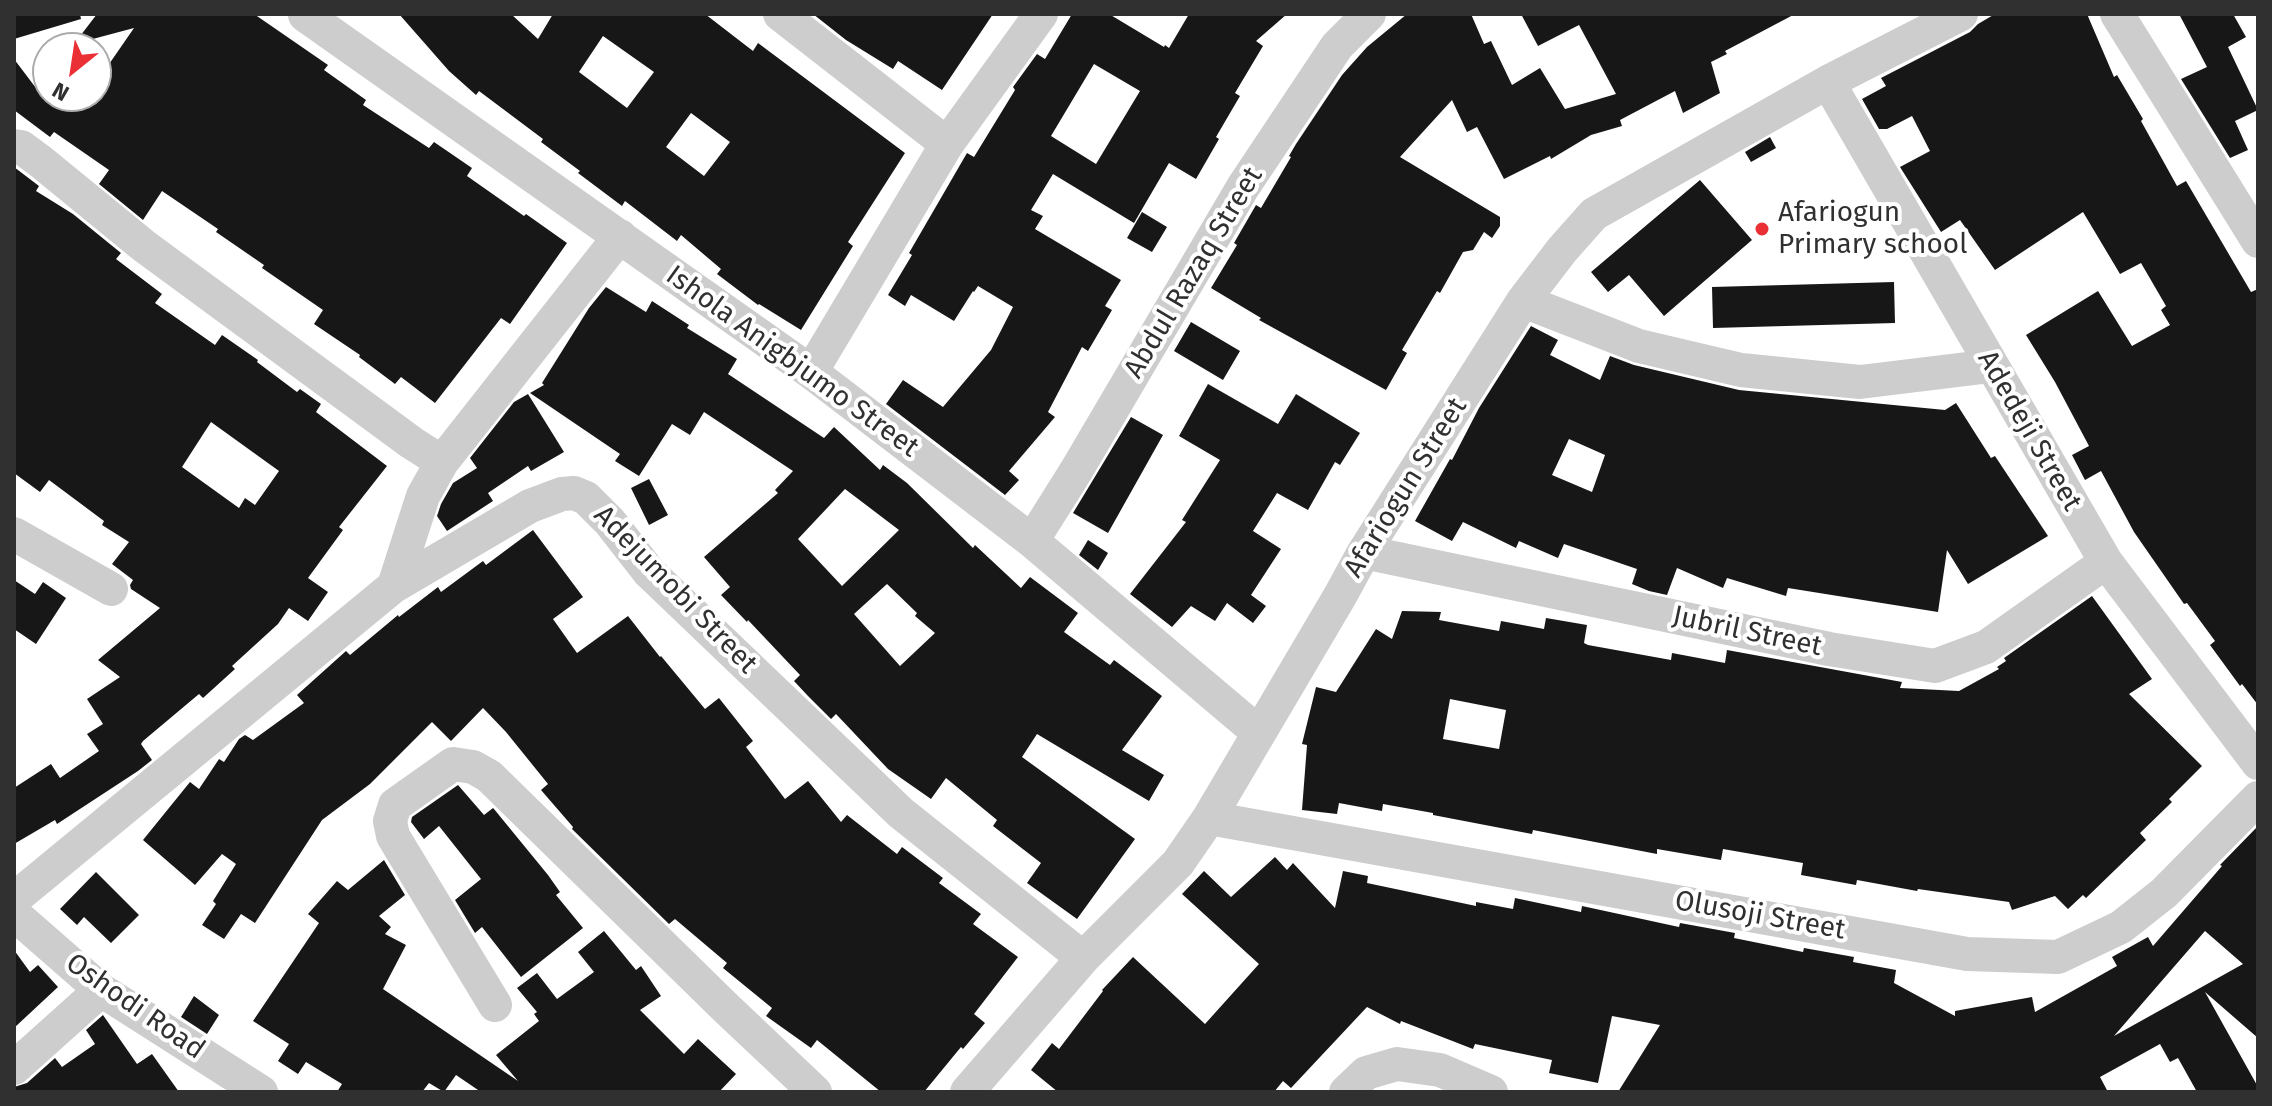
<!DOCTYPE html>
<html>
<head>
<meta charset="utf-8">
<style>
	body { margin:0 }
	#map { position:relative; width:2272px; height:1106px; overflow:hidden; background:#fff; font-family:"Fira Sans",sans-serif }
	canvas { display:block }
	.frame { position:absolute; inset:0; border:16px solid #303030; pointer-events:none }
	.north { position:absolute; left:32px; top:32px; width:80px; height:80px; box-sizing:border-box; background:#fff; border:2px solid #acacac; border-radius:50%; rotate:210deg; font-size:22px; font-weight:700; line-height:32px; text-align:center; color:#303030 }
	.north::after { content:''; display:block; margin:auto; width:28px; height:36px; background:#ea2f35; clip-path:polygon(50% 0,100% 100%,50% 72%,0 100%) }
</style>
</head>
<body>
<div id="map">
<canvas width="2272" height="1106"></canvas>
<div class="frame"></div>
<div class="north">N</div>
</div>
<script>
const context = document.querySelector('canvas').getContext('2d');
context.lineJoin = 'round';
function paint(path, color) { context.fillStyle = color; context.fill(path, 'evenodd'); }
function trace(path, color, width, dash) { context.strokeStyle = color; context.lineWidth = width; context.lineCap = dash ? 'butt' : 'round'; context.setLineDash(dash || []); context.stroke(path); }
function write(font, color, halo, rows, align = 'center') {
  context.font = font + ' "Fira Sans",sans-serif'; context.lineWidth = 8; context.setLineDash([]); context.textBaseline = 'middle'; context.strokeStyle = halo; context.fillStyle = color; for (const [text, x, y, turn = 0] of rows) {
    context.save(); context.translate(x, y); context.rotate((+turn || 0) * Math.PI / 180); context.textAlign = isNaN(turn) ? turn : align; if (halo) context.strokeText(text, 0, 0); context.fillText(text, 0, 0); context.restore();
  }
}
paint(new Path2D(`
	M 14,14 L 80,14 L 81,19 L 14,39 Z
	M 97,14 L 254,14 L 328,65 L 324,70 L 366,100 L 363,105 L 429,148 L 434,142 L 472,168 L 467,176 L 524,216 L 526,214 L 567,243 L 510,324 L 501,318 L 435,403 L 401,377 L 395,384 L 359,357 L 360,355 L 314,324 L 323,310 L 262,268 L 264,265 L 216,232 L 218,229 L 162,191 L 143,220 L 99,184 L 109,170 L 54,132 L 50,137 L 14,110 L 14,59 L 42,96 L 96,96 L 96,83 L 134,28 L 74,44 Z
	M 399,14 L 511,14 L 538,39 L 553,14 L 705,14 L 753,51 L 758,43 L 905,153 L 848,242 L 853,246 L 801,330 L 759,304 L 758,305 L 717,274 L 721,269 L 681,235 L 677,241 L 625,201 L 622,206 L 578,173 L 580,171 L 541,142 L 543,139 L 479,91 L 476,95 L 449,71 ZM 603,36 L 654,72 L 627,108 L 579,72 ZM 691,113 L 730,142 L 704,176 L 666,147 Z
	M 813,14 L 993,14 L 942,90 L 898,61 L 893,69 L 846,40 Z
	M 1072,14 L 1109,14 L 1164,47 L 1165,45 L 1169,48 L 1189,14 L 1287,14 L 1256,41 L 1263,46 L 1235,93 L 1240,96 L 1216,137 L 1219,139 L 1196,179 L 1169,163 L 1134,223 L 1053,174 L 1031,210 L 1043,216 L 1035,229 L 1121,280 L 1105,306 L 1112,310 L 1088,351 L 1082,347 L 1048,412 L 1055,417 L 1009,471 L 1019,480 L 1005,495 L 886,404 L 903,380 L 943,407 L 991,350 L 1013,307 L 978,286 L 974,292 L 973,291 L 954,321 L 911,295 L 905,306 L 888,295 L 912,255 L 909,253 L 967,153 L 974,157 L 1015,90 L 1013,87 L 1037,54 L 1045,59 ZM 1094,64 L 1140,91 L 1096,164 L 1051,136 Z
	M 1407,14 L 1471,14 L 1484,44 L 1491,41 L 1512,85 L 1540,68 L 1565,109 L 1616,94 L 1579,25 L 1538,46 L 1521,14 L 1795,14 L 1725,51 L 1727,54 L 1711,62 L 1720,93 L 1683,113 L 1675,91 L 1620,120 L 1622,126 L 1591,135 L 1551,159 L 1550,156 L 1504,179 L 1477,127 L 1467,132 L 1452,100 L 1400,157 L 1500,217 L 1500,226 L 1492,238 L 1484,232 L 1473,250 L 1463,252 L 1440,293 L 1437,291 L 1402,350 L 1407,353 L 1386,390 L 1259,320 L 1261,318 L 1211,288 L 1237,245 L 1234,243 L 1256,205 L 1261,208 L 1291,157 L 1289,156 L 1296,144 L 1342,75 L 1367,47 Z
	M 1995,14 L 2087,14 L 2114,77 L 2117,75 L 2143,119 L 2141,121 L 2177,186 L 2186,181 L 2251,292 L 2258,289 L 2258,705 L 2242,684 L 2240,686 L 2210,645 L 2215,641 L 2187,603 L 2184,604 L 2134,532 L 2101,471 L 2085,480 L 2072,455 L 2089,446 L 2055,382 L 2026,335 L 2098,291 L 2132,346 L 2170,325 L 2161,310 L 2166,306 L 2141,263 L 2120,274 L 2083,212 L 1995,270 L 1960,220 L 1941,232 L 1900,167 L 1930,151 L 1912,116 L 1887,129 L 1879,129 L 1862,99 L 1886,86 L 1881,78 L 1970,32 L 1978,24 Z
	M 2179,14 L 2233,14 L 2246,37 L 2228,47 L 2258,110 L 2235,121 L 2248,150 L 2230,158 L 2181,79 L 2207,67 Z
	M 1770,137 L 1776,148 L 1751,162 L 1745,152 Z
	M 14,167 L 39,186 L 36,191 L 73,214 L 121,253 L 116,259 L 162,294 L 155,303 L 215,345 L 222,335 L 258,360 L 257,362 L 297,392 L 300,389 L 321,404 L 316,412 L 387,466 L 339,527 L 343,530 L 308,578 L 328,592 L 308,621 L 289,608 L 278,624 L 232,666 L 235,669 L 203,698 L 199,694 L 143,741 L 141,744 L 152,760 L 138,771 L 57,824 L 55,820 L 14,844 L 14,788 L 51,764 L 60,778 L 99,751 L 87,734 L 103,724 L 87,699 L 120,677 L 98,660 L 160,608 L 131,589 L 130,585 L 133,580 L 112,564 L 129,542 L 102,525 L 104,521 L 49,480 L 40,492 L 14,473 ZM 211,422 L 279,471 L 255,505 L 245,498 L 239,508 L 182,467 Z
	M 1700,180 L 1752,240 L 1664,316 L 1629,275 L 1608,292 L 1591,272 Z
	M 1142,212 L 1167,227 L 1152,252 L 1127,238 Z
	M 1894,282 L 1895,323 L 1713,328 L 1712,287 Z
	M 606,287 L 646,312 L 652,301 L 689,325 L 687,328 L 737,359 L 728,374 L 824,438 L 834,427 L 880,470 L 883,465 L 907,483 L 973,548 L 975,545 L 1021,588 L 1030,577 L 1078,613 L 1064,632 L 1110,665 L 1114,660 L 1162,696 L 1122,750 L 1164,775 L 1149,801 L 1037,734 L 1022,757 L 1135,839 L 1077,919 L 1027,883 L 1041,863 L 993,826 L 997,820 L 946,778 L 931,799 L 888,769 L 836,714 L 831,719 L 808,696 L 794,681 L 800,675 L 748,620 L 747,622 L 721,595 L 730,587 L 704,557 L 778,493 L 775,490 L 793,471 L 704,412 L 690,435 L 672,424 L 639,476 L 615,461 L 620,454 L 530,393 L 544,385 L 542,383 L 589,308 ZM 845,489 L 899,530 L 842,586 L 798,539 ZM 887,584 L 917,613 L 915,616 L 935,633 L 900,666 L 854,614 Z
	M 1191,322 L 1240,351 L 1223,380 L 1174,351 Z
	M 1531,326 L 1558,340 L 1550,355 L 1600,380 L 1610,356 L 1634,365 L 1739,390 L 1945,410 L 1956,403 L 1991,458 L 1995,456 L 2048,536 L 1968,584 L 1947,550 L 1938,612 L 1788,588 L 1786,596 L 1727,578 L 1723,588 L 1677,568 L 1667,595 L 1649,591 L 1632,584 L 1637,569 L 1564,544 L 1558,558 L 1519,541 L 1516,548 L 1463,522 L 1452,541 L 1415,521 L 1450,459 L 1452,460 L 1479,408 ZM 1569,439 L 1605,455 L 1592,492 L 1552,475 Z
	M 1208,384 L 1278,424 L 1296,394 L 1360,433 L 1340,465 L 1335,462 L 1308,510 L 1277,493 L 1253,531 L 1281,549 L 1251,595 L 1266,606 L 1253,623 L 1227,603 L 1215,621 L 1191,606 L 1172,627 L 1130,594 L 1186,522 L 1182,520 L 1220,460 L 1179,436 Z
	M 528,394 L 564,452 L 531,471 L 528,466 L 488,493 L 493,501 L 447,531 L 437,516 L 441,504 L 453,483 L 477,468 L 470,458 L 514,402 Z
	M 1131,417 L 1163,435 L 1108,533 L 1073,513 Z
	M 649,479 L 668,515 L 649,525 L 631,488 Z
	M 533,530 L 583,597 L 553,619 L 577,653 L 628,616 L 660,657 L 661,656 L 705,709 L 719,698 L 753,741 L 746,747 L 785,799 L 808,781 L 841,822 L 847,815 L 897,854 L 902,847 L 943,878 L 939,883 L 981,914 L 973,924 L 1018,957 L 974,1014 L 985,1023 L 963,1049 L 961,1047 L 924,1092 L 881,1092 L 817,1040 L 811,1048 L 766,1016 L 772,1008 L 723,968 L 727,963 L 675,919 L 669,924 L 572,829 L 573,827 L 541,790 L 548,784 L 506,732 L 483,708 L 451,741 L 432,722 L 370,784 L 322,820 L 255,923 L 241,914 L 224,939 L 202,925 L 216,904 L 213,901 L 236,864 L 222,854 L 195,885 L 143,840 L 190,782 L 199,789 L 219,759 L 224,762 L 239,739 L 245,735 L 253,740 L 304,703 L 297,695 L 346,651 L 350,655 L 398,615 L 399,617 L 438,587 L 441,592 L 483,561 L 486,565 Z
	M 1088,540 L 1108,553 L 1098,570 L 1079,555 Z
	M 14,580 L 35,594 L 43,582 L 66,598 L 36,644 L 14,629 Z
	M 2092,596 L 2152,679 L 2129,694 L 2202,766 L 2169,799 L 2172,802 L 2140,833 L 2146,840 L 2086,898 L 2083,895 L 2068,909 L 2055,896 L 2012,910 L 2009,902 L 1918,889 L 1917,891 L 1857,880 L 1856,885 L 1801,875 L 1803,863 L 1723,849 L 1721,860 L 1657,849 L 1657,854 L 1533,830 L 1532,834 L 1433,815 L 1433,813 L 1383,804 L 1382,811 L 1339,803 L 1337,814 L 1302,810 L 1307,745 L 1302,744 L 1316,687 L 1336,692 L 1376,629 L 1392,639 L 1402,611 L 1441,612 L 1439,620 L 1499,631 L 1501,621 L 1544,629 L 1546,618 L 1587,625 L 1584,643 L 1588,645 L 1671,660 L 1672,653 L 1725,663 L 1727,650 L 1902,682 L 1900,688 L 1959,691 L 1999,669 L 1997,667 L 2006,661 L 2004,658 ZM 1450,699 L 1506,710 L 1499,749 L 1443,739 Z
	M 458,785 L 484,815 L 493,808 L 494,809 L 548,875 L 560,892 L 556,895 L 583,928 L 521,977 L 482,927 L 475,933 L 455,900 L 481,879 L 439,826 L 424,839 L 411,822 L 412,817 Z
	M 2258,826 L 2258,1038 L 2205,992 L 2258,1087 L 2258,1092 L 2197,1092 L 2178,1058 L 2170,1062 L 2160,1044 L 2100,1077 L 2108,1092 L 1618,1092 L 1660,1025 L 1612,1016 L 1598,1083 L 1549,1073 L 1552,1060 L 1475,1044 L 1473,1049 L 1401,1021 L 1400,1024 L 1367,1007 L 1291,1088 L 1283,1081 L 1274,1092 L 1058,1092 L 1031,1070 L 1052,1043 L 1059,1049 L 1103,991 L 1102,990 L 1133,957 L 1205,1024 L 1259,964 L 1182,894 L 1204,871 L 1231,897 L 1275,857 L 1287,870 L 1293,863 L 1335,908 L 1343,871 L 1368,876 L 1367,883 L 1476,906 L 1476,902 L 1513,909 L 1515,898 L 1581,912 L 1582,906 L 1679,927 L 1680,923 L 1735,933 L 1734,938 L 1803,952 L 1804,948 L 1854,957 L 1853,962 L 1896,970 L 1894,983 L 1955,1016 L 1955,1011 L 2032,997 L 2035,1012 L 2117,966 L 2112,957 L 2148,937 L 2153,946 L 2222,866 L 2220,865 ZM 2205,931 L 2243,964 L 2114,1036 Z
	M 384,860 L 405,895 L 379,916 L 391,927 L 385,934 L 406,945 L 383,989 L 518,1081 L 496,1055 L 539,1021 L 534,1014 L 537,1012 L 517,988 L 537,973 L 557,999 L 594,972 L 578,952 L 604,931 L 636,970 L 641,966 L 661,996 L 640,1010 L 684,1054 L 698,1039 L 736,1074 L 719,1092 L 481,1092 L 456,1075 L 444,1092 L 429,1083 L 422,1092 L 337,1092 L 342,1084 L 306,1062 L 298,1074 L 278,1061 L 289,1044 L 253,1021 L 319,923 L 308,914 L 337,881 L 348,890 Z
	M 96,872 L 139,915 L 111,943 L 84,917 L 77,925 L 60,909 Z
	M 14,950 L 30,972 L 38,965 L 58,987 L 14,1028 Z
	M 194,996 L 219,1015 L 207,1034 L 181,1017 Z
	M 103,1015 L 137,1064 L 152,1054 L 179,1092 L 14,1092 L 14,1087 L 27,1083 L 55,1058 L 62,1067 L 95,1044 L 86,1030 Z`), '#171717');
trace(new Path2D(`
	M 780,14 L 947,144
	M 2117,14 L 2258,241
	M 305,15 L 811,372 L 1032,541 L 1259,733
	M 1828,82 L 2106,562 L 2258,763
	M 14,146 L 21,147 L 40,161 L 144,246 L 412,443 L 442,462 L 423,496 L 394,586
	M 1523,301 L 1639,346 L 1741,370 L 1860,382 L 1991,366
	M 811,372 L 947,144 L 1041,14
	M 442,462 L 620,236
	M 14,534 L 111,589
	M 1032,541 L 1076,471 L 1243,187 L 1337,46 L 1369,14
	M 1364,552 L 1829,649 L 1935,666 L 1986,647 L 2106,562
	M 1209,818 L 1967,954 L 2058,957 L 2121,927 L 2164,893 L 2258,798
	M 14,899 L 394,586 L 530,506 L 562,494 L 574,493 L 586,498 L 610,522 L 649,572 L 901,813 L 1083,958
	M 14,914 L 101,990 L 261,1092
	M 495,1005 L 393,836 L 390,821 L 395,805 L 453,764 L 473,767 L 489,776 L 726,1008 L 815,1092
	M 14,1068 L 101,990
	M 967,1092 L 1083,958 L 1178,863 L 1209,818 L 1340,596 L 1364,552 L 1523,301 L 1562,250 L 1594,214 L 1828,82 L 1961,14
	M 1346,1092 L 1366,1073 L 1397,1064 L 1440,1070 L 1491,1092`), '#cdcdcd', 34);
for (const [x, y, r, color] of [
	[1762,229,8,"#ea2f35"]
]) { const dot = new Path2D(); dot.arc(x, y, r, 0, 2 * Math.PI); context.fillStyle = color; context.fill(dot); trace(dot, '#fff', 3); }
write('28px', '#303030', '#fff', [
	["Afariogun",1778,213],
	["Primary school",1778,245]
], 'left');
write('28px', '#303030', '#fff', [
	["Abdul Razaq Street",1194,273,-59],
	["Ishola Anigbjumo Street",792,362,36],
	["Adedeji Street",2029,431,60],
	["Afariogun Street",1406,488,-58],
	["Adejumobi Street",675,590,46],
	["Jubril Street",1747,632,12],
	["Olusoji Street",1760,916,10],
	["Oshodi Road",135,1007,35]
]);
</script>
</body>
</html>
